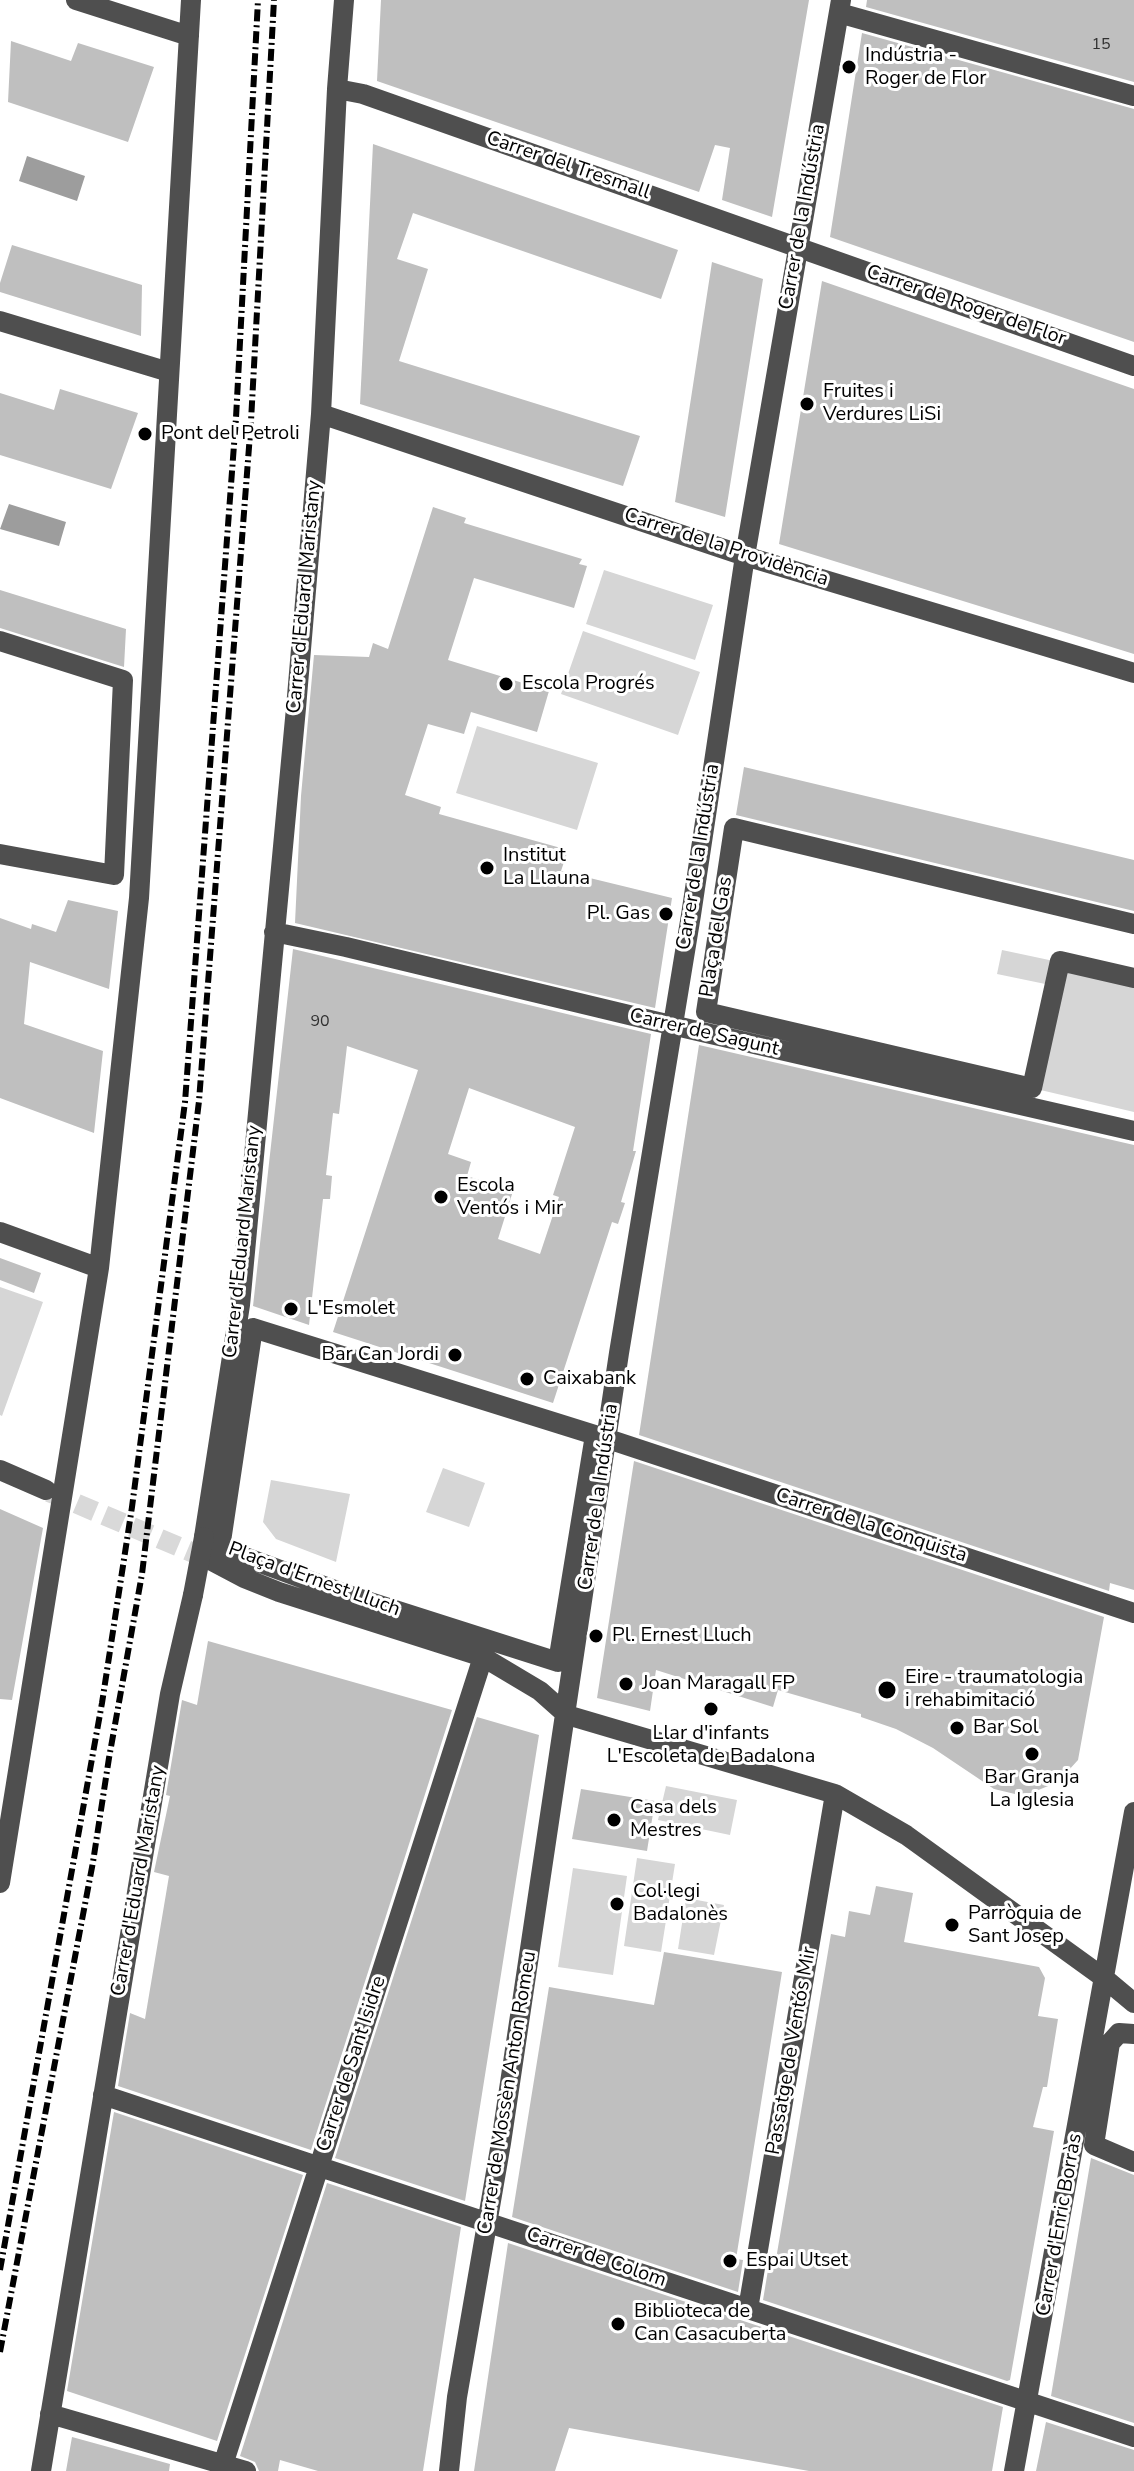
<!DOCTYPE html>
<html>
<head>
<meta charset="utf-8">
<style>
	body { margin:0 }
	canvas { display:block; background:#fff }
</style>
</head>
<body>
<canvas width="1134" height="2471"></canvas>
<script>
const context = document.querySelector('canvas').getContext('2d');
context.lineJoin = 'round';
function paint(path, color) { context.fillStyle = color; context.fill(path, 'evenodd'); }
function trace(path, color, width, dash) { context.strokeStyle = color; context.lineWidth = width; context.lineCap = dash ? 'butt' : 'round'; context.setLineDash(dash || []); context.stroke(path); }
function write(font, color, halo, rows, align = 'center') {
  context.font = font + ' "Nunito Sans",sans-serif'; context.lineWidth = 6; context.setLineDash([]); context.textBaseline = 'middle'; context.strokeStyle = halo; context.fillStyle = color; for (const [text, x, y, turn = 0] of rows) {
    context.save(); context.translate(x, y); context.rotate((+turn || 0) * Math.PI / 180); context.textAlign = isNaN(turn) ? turn : align; if (halo) context.strokeText(text, 0, 0); context.fillText(text, 0, 0); context.restore();
  }
}
paint(new Path2D(`
	M 604,570 L 713,605 L 695,660 L 586,624 Z
	M 583,631 L 700,672 L 678,735 L 561,694 Z
	M 477,726 L 598,763 L 577,830 L 456,793 Z
	M 1002,950 L 1134,978 L 1134,1112 L 1032,1088 L 1055,986 L 997,974 Z
	M 0,1287 L 43,1302 L 2,1416 L 0,1415 Z
	M 443,1468 L 485,1483 L 469,1527 L 426,1512 Z
	M 271,1480 L 350,1494 L 336,1562 L 276,1539 L 263,1522 Z
	M 666,1786 L 737,1800 L 730,1835 L 658,1820 Z
	M 637,1858 L 675,1864 L 661,1952 L 624,1946 Z
	M 573,1868 L 627,1876 L 613,1975 L 558,1967 Z
	M 686,1898 L 724,1905 L 714,1955 L 678,1949 Z`), '#d6d6d6');
paint(new Path2D(`
	M 27,156 L 85,176 L 77,201 L 19,181 Z
	M 9,504 L 66,522 L 59,546 L 0,529 Z`), '#9d9d9d');
paint(new Path2D(`
	M 381,0 L 809,0 L 772,217 L 722,200 L 730,148 L 715,145 L 699,192 L 377,81 Z
	M 867,0 L 1134,0 L 1134,82 L 866,7 Z
	M 862,33 L 1134,109 L 1134,342 L 830,237 Z
	M 11,41 L 71,61 L 78,43 L 154,67 L 128,142 L 8,102 Z
	M 373,144 L 678,250 L 661,299 L 413,213 L 397,259 L 428,269 L 399,361 L 640,436 L 623,486 L 360,404 Z
	M 12,245 L 142,285 L 141,336 L 0,292 L 0,283 Z
	M 712,262 L 763,279 L 725,517 L 675,502 Z
	M 822,281 L 1134,389 L 1134,654 L 779,544 Z
	M 60,389 L 138,413 L 111,489 L 0,455 L 0,393 L 54,410 Z
	M 433,507 L 466,518 L 464,523 L 582,559 L 579,564 L 587,566 L 574,608 L 474,578 L 448,660 L 549,691 L 537,732 L 471,712 L 464,734 L 428,724 L 405,795 L 441,807 L 439,814 L 568,850 L 561,871 L 672,898 L 655,1008 L 295,923 L 301,796 L 314,655 L 369,657 L 373,643 L 388,649 Z
	M 0,590 L 126,629 L 124,667 L 0,628 Z
	M 744,767 L 1134,860 L 1134,911 L 736,815 Z
	M 68,900 L 118,911 L 109,989 L 30,962 L 24,1024 L 103,1051 L 94,1133 L 0,1098 L 0,918 L 31,929 L 32,924 L 56,932 Z
	M 293,949 L 651,1034 L 633,1151 L 636,1151 L 621,1202 L 625,1203 L 618,1224 L 612,1222 L 553,1403 L 333,1332 L 418,1070 L 347,1046 L 339,1114 L 333,1113 L 326,1175 L 332,1176 L 330,1199 L 323,1199 L 309,1325 L 253,1306 ZM 469,1088 L 575,1127 L 553,1195 L 559,1197 L 540,1254 L 498,1239 L 513,1191 L 467,1176 L 471,1162 L 448,1154 Z
	M 699,1045 L 1134,1145 L 1134,1590 L 1110,1583 L 1109,1591 L 639,1435 Z
	M 0,1258 L 41,1273 L 34,1293 L 0,1280 Z
	M 634,1461 L 1104,1617 L 1078,1760 L 1058,1782 L 1031,1793 L 1015,1794 L 994,1789 L 933,1748 L 896,1729 L 861,1717 L 861,1714 L 778,1690 L 773,1707 L 656,1670 L 650,1711 L 597,1698 Z
	M 0,1509 L 43,1528 L 12,1700 L 0,1699 Z
	M 208,1641 L 452,1710 L 311,2150 L 118,2086 L 130,2013 L 145,2019 L 169,1876 L 154,1872 L 170,1796 L 166,1795 L 182,1700 L 197,1705 Z
	M 477,1717 L 539,1735 L 465,2201 L 335,2158 Z
	M 581,1789 L 655,1801 L 647,1851 L 572,1839 Z
	M 876,1886 L 913,1893 L 904,1942 L 1039,1967 L 1045,1978 L 1038,2016 L 1058,2019 L 1047,2087 L 1043,2087 L 1033,2127 L 1054,2131 L 1010,2380 L 1007,2381 L 763,2300 L 769,2264 L 775,2265 L 831,1934 L 845,1937 L 849,1911 L 870,1915 Z
	M 664,1952 L 782,1972 L 736,2259 L 743,2260 L 738,2292 L 512,2217 L 549,1987 L 654,2005 Z
	M 114,2112 L 303,2175 L 217,2441 L 67,2391 Z
	M 1091,2158 L 1134,2175 L 1134,2423 L 1051,2396 Z
	M 327,2183 L 461,2227 L 423,2471 L 318,2471 L 280,2460 L 278,2471 L 259,2471 L 255,2462 L 240,2456 Z
	M 508,2243 L 1003,2407 L 992,2471 L 809,2471 L 569,2428 L 555,2471 L 474,2471 Z
	M 1046,2422 L 1134,2450 L 1134,2471 L 1036,2471 Z
	M 72,2437 L 170,2464 L 169,2471 L 66,2471 Z`), '#bfbfbf');
trace(new Path2D(`
	M 49,1492 L 208,1559`), '#d9d9d9', 20, [20, 10]);
trace(new Path2D(`
	M 76,0 L 189,36
	M 839,13 L 1134,96
	M 337,89 L 363,94 L 1134,366
	M 0,321 L 169,372
	M 321,414 L 745,556 L 1134,673
	M 0,641 L 123,680 L 114,875 L 0,854
	M 1134,924 L 734,828 L 706,1012 L 1032,1088 L 1060,961 L 1134,978
	M 274,932 L 346,947 L 654,1021 L 1134,1131
	M 0,1232 L 99,1268
	M 253,1328 L 595,1435 L 558,1662 L 348,1595 L 220,1548 Z
	M 608,1439 L 1134,1613
	M 0,1470 L 46,1490
	M 204,1537 L 240,1305 L 296,708 L 321,414 L 337,89 L 344,0
	M 208,1559 L 244,1578 L 279,1592 L 483,1657 L 540,1691 L 567,1715 L 835,1794 L 906,1835 L 1104,1978 L 1134,2003
	M 0,1883 L 99,1268 L 139,898 L 191,0
	M 1134,2034 L 1119,2033 L 1110,2043 L 1094,2145 L 1134,2162
	M 103,2095 L 1134,2437
	M 748,2309 L 835,1794
	M 50,2414 L 246,2471
	M 41,2471 L 170,1694 L 193,1595
	M 221,2471 L 483,1657
	M 449,2471 L 457,2397 L 501,2143 L 619,1353 L 691,915 L 745,556 L 841,0
	M 1014,2471 L 1134,1812`), '#4f4f4f', 20);
trace(new Path2D(`
	M 0,2270 L 102,1703 L 132,1507 L 185,1102 L 236,418 L 258,0
	M 0,2352 L 93,1862 L 109,1758 L 142,1574 L 199,1101 L 251,421 L 274,0`), '#000', 6, [12, 4, 2, 4]);
trace(new Path2D(`
	M 193,1595 L 204,1537`), '#4f4f4f', 20);
for (const [x, y, r, color] of [
	[849,67,8,"#000"],
	[807,404,8,"#000"],
	[145,434,8,"#000"],
	[506,684,8,"#000"],
	[487,868,8,"#000"],
	[666,914,8,"#000"],
	[441,1197,8,"#000"],
	[291,1309,8,"#000"],
	[455,1355,8,"#000"],
	[527,1379,8,"#000"],
	[596,1636,8,"#000"],
	[626,1684,8,"#000"],
	[887,1690,10,"#000"],
	[711,1709,8,"#000"],
	[957,1728,8,"#000"],
	[1032,1754,8,"#000"],
	[614,1820,8,"#000"],
	[617,1904,8,"#000"],
	[952,1925,8,"#000"],
	[730,2261,8,"#000"],
	[618,2324,8,"#000"]
]) { const dot = new Path2D(); dot.arc(x, y, r, 0, 2 * Math.PI); context.fillStyle = color; context.fill(dot); trace(dot, '#fff', 3); }
write('16px', '#303030', null, [
	["15",1101,45],
	["90",320,1022]
]);
write('20px', '#000', '#fff', [
	["Indústria -",865,56],
	["Roger de Flor",865,79],
	["Fruites i",823,392],
	["Verdures LiSi",823,415],
	["Pont del Petroli",161,434],
	["Escola Progrés",522,684],
	["Institut",503,856],
	["La Llauna",503,879],
	["Pl. Gas",650,914,"right"],
	["Escola",457,1186],
	["Ventós i Mir",457,1209],
	["L'Esmolet",307,1309],
	["Bar Can Jordi",439,1355,"right"],
	["Caixabank",543,1379],
	["Pl. Ernest Lluch",612,1636],
	["Eire - traumatologia",905,1678],
	["i rehabimitació",905,1701],
	["Joan Maragall FP",642,1684],
	["Bar Sol",973,1728],
	["Llar d'infants",711,1734,"center"],
	["L'Escoleta de Badalona",711,1757,"center"],
	["Bar Granja",1032,1778,"center"],
	["La Iglesia",1032,1801,"center"],
	["Casa dels",630,1808],
	["Mestres",630,1831],
	["Col·legi",633,1892],
	["Badalonès",633,1915],
	["Parròquia de",968,1914],
	["Sant Josep",968,1937],
	["Espai Utset",746,2261],
	["Biblioteca de",634,2312],
	["Can Casacuberta",634,2335]
], 'left');
write('20px', '#000', '#fff', [
	["Carrer del Tresmall",568,166,19],
	["Carrer de la Indústria",803,217,-80],
	["Carrer de Roger de Flor",966,306,19],
	["Carrer de la Providència",726,548,18],
	["Carrer d'Eduard Maristany",305,597,-85],
	["Carrer de la Indústria",699,857,-81],
	["Plaça del Gas",717,937,-81],
	["Carrer de Sagunt",704,1033,13],
	["Carrer d'Eduard Maristany",243,1242,-84],
	["Carrer de la Indústria",599,1497,-82],
	["Carrer de la Conquista",871,1526,18],
	["Plaça d'Ernest Lluch",314,1580,20],
	["Carrer d'Eduard Maristany",139,1881,-80],
	["Passatge de Ventós Mir",792,2051,-80],
	["Carrer de Sant Isidre",352,2064,-72],
	["Carrer de Mossèn Anton Romeu",508,2093,-81],
	["Carrer d'Enric Borràs",1060,2225,-80],
	["Carrer de Colom",596,2258,19]
]);
</script>
</body>
</html>
